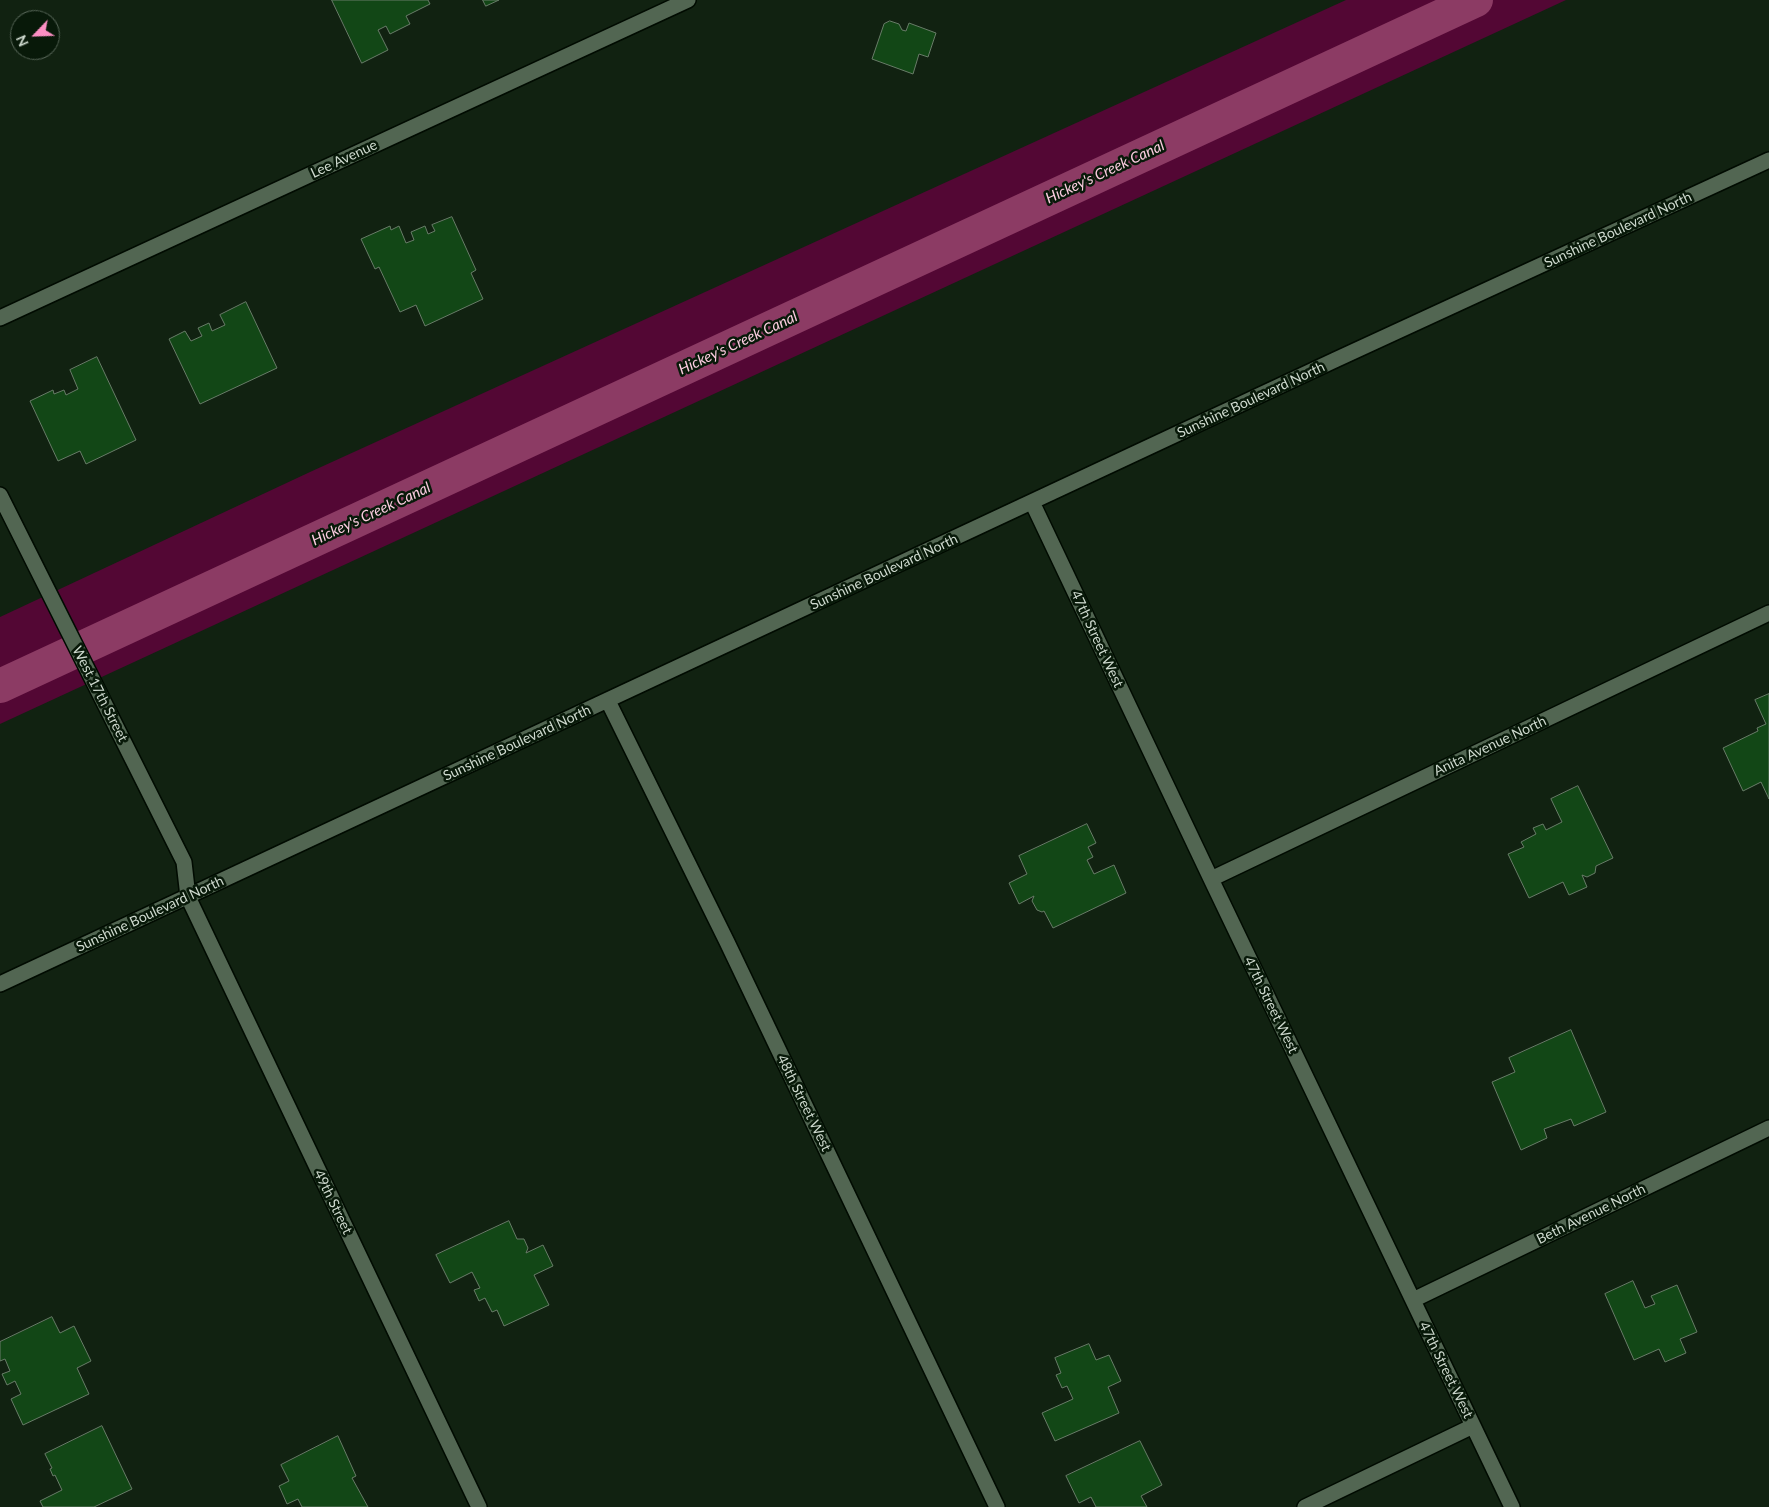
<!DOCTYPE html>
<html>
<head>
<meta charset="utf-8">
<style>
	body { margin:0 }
	#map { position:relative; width:1769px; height:1507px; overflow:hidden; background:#121; font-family:Lato,sans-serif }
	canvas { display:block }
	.north { position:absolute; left:10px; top:10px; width:50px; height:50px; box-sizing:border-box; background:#081909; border:1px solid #576658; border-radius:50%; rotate:246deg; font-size:14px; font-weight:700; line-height:20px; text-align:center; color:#ced9ce }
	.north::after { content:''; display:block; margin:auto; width:18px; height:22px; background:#fc8fc3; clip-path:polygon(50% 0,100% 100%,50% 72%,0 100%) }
</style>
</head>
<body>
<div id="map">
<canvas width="1769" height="1507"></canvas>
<div class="north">N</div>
</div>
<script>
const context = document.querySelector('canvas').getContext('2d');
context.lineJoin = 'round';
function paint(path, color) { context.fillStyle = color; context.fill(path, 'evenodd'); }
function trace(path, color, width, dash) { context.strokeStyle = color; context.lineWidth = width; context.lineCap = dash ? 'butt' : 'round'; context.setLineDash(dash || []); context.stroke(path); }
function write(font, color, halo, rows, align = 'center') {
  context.font = font + ' Lato,sans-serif'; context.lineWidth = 5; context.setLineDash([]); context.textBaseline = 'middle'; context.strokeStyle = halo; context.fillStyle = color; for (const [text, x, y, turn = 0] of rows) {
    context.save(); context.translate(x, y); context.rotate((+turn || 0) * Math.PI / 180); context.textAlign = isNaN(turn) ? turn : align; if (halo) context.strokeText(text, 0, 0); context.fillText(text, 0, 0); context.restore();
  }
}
paint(new Path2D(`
	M 1346,0 L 1566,0 L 0,724 L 0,617 L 310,472 Z`), '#530734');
trace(new Path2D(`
	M 0,686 L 1476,0`), '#8c3b64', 34);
const building = new Path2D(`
	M 332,0 L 428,0 L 430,4 L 406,16 L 410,24 L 390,34 L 386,26 L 378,30 L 388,50 L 362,63 Z
	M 483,0 L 499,0 L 486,6 Z
	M 890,21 L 899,24 L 902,30 L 906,31 L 909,23 L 936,33 L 928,57 L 919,54 L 913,74 L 872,59 L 884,24 Z
	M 452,217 L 476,270 L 471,273 L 483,299 L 425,326 L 416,305 L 400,312 L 379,267 L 375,269 L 361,239 L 390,226 L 391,230 L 399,226 L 406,243 L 414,240 L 411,232 L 425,226 L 428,234 L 435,231 L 432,225 Z
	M 246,302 L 277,368 L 200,404 L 169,339 L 185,331 L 191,341 L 202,336 L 198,328 L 209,323 L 212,331 L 225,325 L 220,315 Z
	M 97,357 L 136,440 L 86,464 L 80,451 L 58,461 L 30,401 L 53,390 L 54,394 L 64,390 L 66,395 L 78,389 L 70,370 Z
	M 1769,694 L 1769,799 L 1761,782 L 1743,791 L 1723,748 L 1758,731 L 1757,728 L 1766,724 L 1755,700 Z
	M 1578,786 L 1613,858 L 1596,866 L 1595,873 L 1587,877 L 1582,875 L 1587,887 L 1569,895 L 1563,882 L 1529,898 L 1508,854 L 1524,847 L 1521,842 L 1536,834 L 1533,828 L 1543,824 L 1546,830 L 1562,822 L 1551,799 Z
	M 1087,824 L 1096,843 L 1088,847 L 1093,857 L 1087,860 L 1094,874 L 1114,865 L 1126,893 L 1053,928 L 1044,911 L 1042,912 L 1037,910 L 1032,901 L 1034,896 L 1019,904 L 1009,883 L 1027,874 L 1019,856 Z
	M 1571,1030 L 1606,1112 L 1574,1126 L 1571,1119 L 1544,1129 L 1547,1138 L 1521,1150 L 1492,1082 L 1515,1072 L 1509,1058 Z
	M 509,1221 L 517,1239 L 524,1239 L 528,1248 L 526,1253 L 543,1245 L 553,1266 L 534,1275 L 549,1305 L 504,1326 L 497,1310 L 492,1312 L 485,1298 L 479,1301 L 474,1290 L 480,1288 L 472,1272 L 450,1283 L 436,1255 Z
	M 1633,1281 L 1645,1308 L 1655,1304 L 1651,1296 L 1677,1285 L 1697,1332 L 1680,1339 L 1686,1353 L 1665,1362 L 1659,1349 L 1634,1360 L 1605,1294 Z
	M 52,1317 L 60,1333 L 74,1326 L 91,1361 L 77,1368 L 89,1394 L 23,1425 L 11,1399 L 21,1394 L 15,1381 L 7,1385 L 2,1374 L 10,1371 L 5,1359 L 0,1361 L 0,1342 Z
	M 1089,1344 L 1096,1360 L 1109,1355 L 1121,1381 L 1108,1387 L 1119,1413 L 1055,1441 L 1042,1413 L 1073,1399 L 1067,1386 L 1062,1388 L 1056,1375 L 1061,1373 L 1055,1358 Z
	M 102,1426 L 132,1489 L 94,1507 L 43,1507 L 40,1501 L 62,1490 L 55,1475 L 53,1476 L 50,1469 L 52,1468 L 45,1454 Z
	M 338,1436 L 356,1476 L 352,1478 L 368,1507 L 302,1507 L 298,1499 L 287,1504 L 279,1486 L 289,1481 L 281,1465 Z
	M 1140,1441 L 1162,1485 L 1141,1496 L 1147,1507 L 1096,1507 L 1091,1497 L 1079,1503 L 1066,1476 Z`);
paint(building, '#124716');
trace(building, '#687c68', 1);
const minor = new Path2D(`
	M 0,318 L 688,0
	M 0,495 L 184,862 L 188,897 L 479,1507
	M 1032,502 L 1211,879 L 1512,1507
	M 608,701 L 727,942 L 997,1507
	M 1211,879 L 1769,613
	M 0,984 L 1335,360 L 1769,160
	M 1413,1300 L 1769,1128
	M 1305,1507 L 1473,1426`);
trace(minor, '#010b01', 18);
trace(minor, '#526652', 15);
write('14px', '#ced9ce', '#081909', [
	["Lee Avenue",344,159,-25],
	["Sunshine Boulevard North",1618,230,-25],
	["Sunshine Boulevard North",1251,400,-25],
	["Sunshine Boulevard North",884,572,-25],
	["47th Street West",1097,639,65],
	["West 17th Street",100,694,63],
	["Sunshine Boulevard North",517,743,-25],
	["Anita Avenue North",1490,746,-25],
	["Sunshine Boulevard North",150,914,-25],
	["47th Street West",1271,1005,64],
	["48th Street West",804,1103,64],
	["49th Street",333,1202,64],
	["Beth Avenue North",1591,1214,-26],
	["47th Street West",1446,1370,64]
]);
write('italic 15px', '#fdcde1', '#081909', [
	["Hickey's Creek Canal",1105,172,-25],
	["Hickey's Creek Canal",738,343,-25],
	["Hickey's Creek Canal",371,514,-25]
]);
</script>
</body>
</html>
